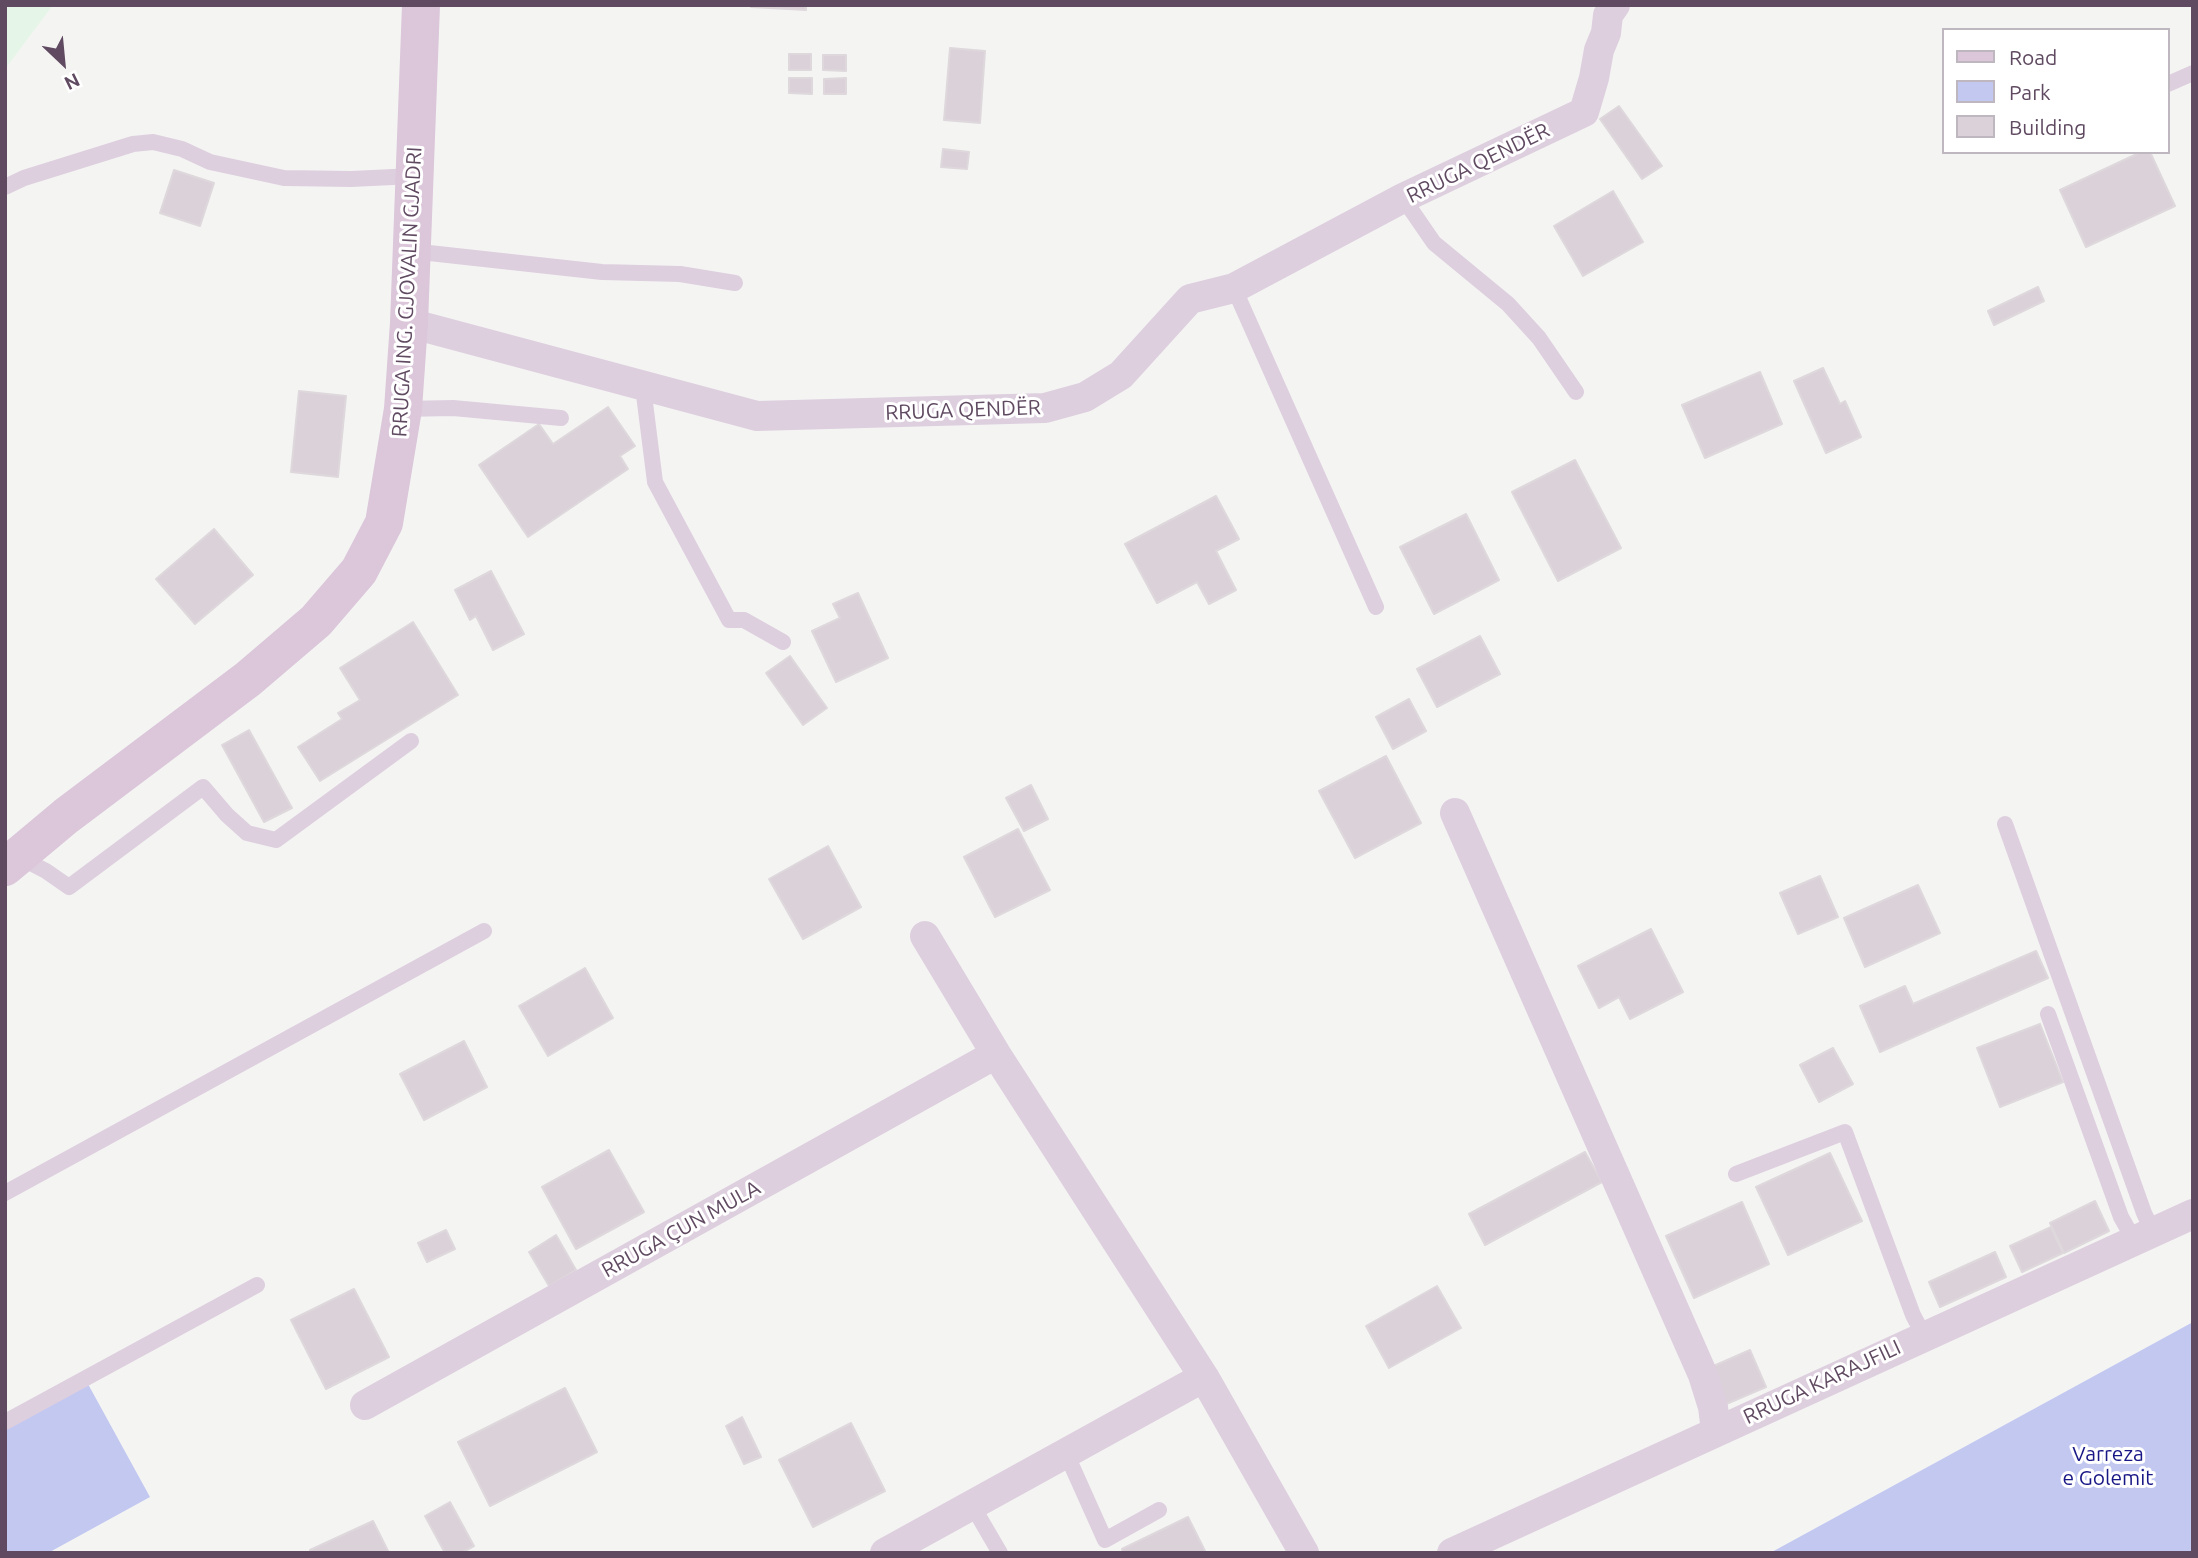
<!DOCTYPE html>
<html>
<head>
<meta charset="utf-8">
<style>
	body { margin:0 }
	#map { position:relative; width:2198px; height:1558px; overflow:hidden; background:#f4f5f3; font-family:Ubuntu,sans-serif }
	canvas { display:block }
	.frame { position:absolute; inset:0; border:7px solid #604a61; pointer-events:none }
	.legend { position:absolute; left:1942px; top:28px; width:228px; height:126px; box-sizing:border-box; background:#fff; border:2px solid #bfb7c0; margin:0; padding:9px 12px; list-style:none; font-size:21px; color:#604a61 }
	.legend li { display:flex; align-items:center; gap:14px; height:35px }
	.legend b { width:35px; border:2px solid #bfb7c0 }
	.north { position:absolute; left:28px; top:28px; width:70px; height:70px; -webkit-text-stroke:5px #fff; paint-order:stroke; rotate:154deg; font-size:19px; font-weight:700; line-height:28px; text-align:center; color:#604a61 }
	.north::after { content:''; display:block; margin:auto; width:24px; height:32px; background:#604a61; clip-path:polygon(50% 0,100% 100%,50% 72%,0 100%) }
</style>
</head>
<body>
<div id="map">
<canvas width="2198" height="1558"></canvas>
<div class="frame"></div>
<ul class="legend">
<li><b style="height:9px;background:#dbc6da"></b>Road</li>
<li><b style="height:19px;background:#c3c8f1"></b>Park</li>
<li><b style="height:19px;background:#dad2d8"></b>Building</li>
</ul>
<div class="north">N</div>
</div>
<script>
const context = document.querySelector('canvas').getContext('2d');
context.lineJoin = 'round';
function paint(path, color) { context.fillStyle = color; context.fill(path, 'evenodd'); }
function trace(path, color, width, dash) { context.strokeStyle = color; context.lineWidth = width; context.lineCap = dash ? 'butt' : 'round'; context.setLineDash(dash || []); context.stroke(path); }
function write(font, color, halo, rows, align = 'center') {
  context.font = font + ' Ubuntu,sans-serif'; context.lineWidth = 6; context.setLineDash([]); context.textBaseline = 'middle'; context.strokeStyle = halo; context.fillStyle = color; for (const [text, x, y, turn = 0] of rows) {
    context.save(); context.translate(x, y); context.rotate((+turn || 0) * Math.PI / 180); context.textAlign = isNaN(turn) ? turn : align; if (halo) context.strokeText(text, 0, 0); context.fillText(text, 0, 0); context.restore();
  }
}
paint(new Path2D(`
	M 2193,1322 L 2193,1553 L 1770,1553 Z
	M 88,1384 L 150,1497 L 48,1553 L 5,1553 L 5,1430 Z`), '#c3c8f1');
paint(new Path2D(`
	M 5,5 L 53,5 L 5,69 Z`), '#e5f5e8');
const building = new Path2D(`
	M 751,5 L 806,5 L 806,10 L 751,7 Z
	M 950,48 L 985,51 L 980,123 L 944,120 Z
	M 789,54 L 811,54 L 811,70 L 789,70 Z
	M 823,55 L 846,55 L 846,71 L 823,70 Z
	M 789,78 L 812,78 L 812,94 L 789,93 Z
	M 846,78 L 846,94 L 824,94 L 824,79 Z
	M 1619,106 L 1662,166 L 1642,179 L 1600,119 Z
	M 943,149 L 969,152 L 967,169 L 941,167 Z
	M 2141,152 L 2150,152 L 2175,206 L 2086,247 L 2060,190 Z
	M 174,170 L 214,183 L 200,226 L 160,213 Z
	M 1613,191 L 1643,242 L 1583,276 L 1554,226 Z
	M 2038,287 L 2044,301 L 1994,325 L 1988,311 Z
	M 1823,368 L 1840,404 L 1845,401 L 1861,437 L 1826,453 L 1794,381 Z
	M 1760,372 L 1782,424 L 1705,458 L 1682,405 Z
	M 299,391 L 346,396 L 338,477 L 291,472 Z
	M 608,407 L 635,446 L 620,456 L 628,469 L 528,537 L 479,465 L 539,424 L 553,444 Z
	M 1575,460 L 1621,548 L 1558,581 L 1512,492 Z
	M 1216,496 L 1239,539 L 1216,551 L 1236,590 L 1209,604 L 1197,582 L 1157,603 L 1125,544 Z
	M 1466,514 L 1499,580 L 1434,614 L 1400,547 Z
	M 214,529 L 253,575 L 195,624 L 156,579 Z
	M 491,571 L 524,634 L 493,650 L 476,616 L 470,620 L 455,590 Z
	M 858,593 L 888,658 L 836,682 L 812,631 L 840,618 L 833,604 Z
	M 413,622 L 458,695 L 320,781 L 298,747 L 342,719 L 338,713 L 360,700 L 340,668 Z
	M 1480,636 L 1500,674 L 1437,707 L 1417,669 Z
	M 790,656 L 827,708 L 803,725 L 766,673 Z
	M 1409,699 L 1426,731 L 1393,749 L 1376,717 Z
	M 249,730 L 292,808 L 264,822 L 222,745 Z
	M 1386,756 L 1421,823 L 1355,858 L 1319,791 Z
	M 1031,785 L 1048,819 L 1024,831 L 1006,798 Z
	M 1018,829 L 1050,890 L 995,917 L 964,857 Z
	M 828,846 L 861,907 L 803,939 L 769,879 Z
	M 1820,876 L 1838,917 L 1798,934 L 1780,893 Z
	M 1918,885 L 1940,933 L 1865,967 L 1844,918 Z
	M 1651,929 L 1683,992 L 1630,1019 L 1619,997 L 1599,1008 L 1578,966 Z
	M 2036,951 L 2048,978 L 1880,1052 L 1860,1006 L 1905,986 L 1913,1004 Z
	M 585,968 L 613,1018 L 548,1056 L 519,1006 Z
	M 2040,1024 L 2063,1082 L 2000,1107 L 1977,1048 Z
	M 464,1041 L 487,1087 L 424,1120 L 400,1074 Z
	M 1833,1048 L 1853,1084 L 1819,1102 L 1800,1065 Z
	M 609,1150 L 644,1212 L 576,1249 L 542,1187 Z
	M 1585,1152 L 1602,1182 L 1485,1245 L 1469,1214 Z
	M 1830,1153 L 1862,1221 L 1788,1255 L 1756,1187 Z
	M 2095,1201 L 2109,1231 L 2064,1253 L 2050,1223 Z
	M 1742,1202 L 1769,1264 L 1694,1298 L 1666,1236 Z
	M 2051,1227 L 2063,1253 L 2022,1272 L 2010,1246 Z
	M 446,1230 L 455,1249 L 427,1262 L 418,1243 Z
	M 556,1235 L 576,1270 L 549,1286 L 529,1252 Z
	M 1995,1252 L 2006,1277 L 1940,1307 L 1929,1282 Z
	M 1437,1286 L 1461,1328 L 1389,1368 L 1366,1326 Z
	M 354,1289 L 389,1357 L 326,1389 L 291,1320 Z
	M 1750,1350 L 1766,1387 L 1724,1405 L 1709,1368 Z
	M 565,1388 L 597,1452 L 490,1506 L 458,1442 Z
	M 742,1417 L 761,1457 L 744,1464 L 726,1426 Z
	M 851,1423 L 885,1491 L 813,1527 L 779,1460 Z
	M 450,1502 L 474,1546 L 461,1553 L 445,1553 L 425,1516 Z
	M 1188,1517 L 1206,1553 L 1123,1553 L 1122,1549 Z
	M 373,1521 L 389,1553 L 311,1553 L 310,1550 Z`);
paint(building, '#dad2d8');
trace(building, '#ded7dc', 2);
trace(new Path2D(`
	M 2168,84 L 2193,73
	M 5,187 L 24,178 L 133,144 L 153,142 L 182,149 L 210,162 L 284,178 L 351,179 L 414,176
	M 1403,198 L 1434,243 L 1508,304 L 1539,338 L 1576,392
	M 411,251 L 602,272 L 680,274 L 735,283
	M 1234,288 L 1376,607
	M 643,387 L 655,482 L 729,620 L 744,620 L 783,642
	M 403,409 L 453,408 L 561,418
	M 2005,824 L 2144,1213 L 2153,1232
	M 19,857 L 46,871 L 69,887 L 203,787 L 227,815 L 247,833 L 276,840 L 411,741
	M 2048,1014 L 2121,1217 L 2134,1240
	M 1736,1174 L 1845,1132 L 1913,1315 L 1924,1336
	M 5,1193 L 484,931
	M 5,1422 L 257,1285
	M 1066,1453 L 1105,1540 L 1159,1510
	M 972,1505 L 1000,1553`), '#decfdf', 16);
trace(new Path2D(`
	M 409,323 L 757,416 L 1045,408 L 1085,397 L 1121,375 L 1190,299 L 1234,288 L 1403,198 L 1584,112 L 1594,78 L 1599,50 L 1606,33 L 1608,15 L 1615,5
	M 1455,813 L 1703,1375 L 1713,1407 L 1716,1431
	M 925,936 L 996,1054 L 1204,1377 L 1304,1553
	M 365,1405 L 996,1054
	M 885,1553 L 1204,1377
	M 1452,1553 L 2193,1214`), '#decfdf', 30);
trace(new Path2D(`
	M 5,867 L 66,816 L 248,679 L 316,621 L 359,571 L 384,523 L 403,409 L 409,323 L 421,5`), '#dbc6da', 38);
write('21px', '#604a61', '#fff', [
	["RRUGA QENDËR",1478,163,-26],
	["RRUGA ING. GJOVALIN GJADRI",407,292,-87],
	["RRUGA QENDËR",963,410,-2],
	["RRUGA ÇUN MULA",681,1229,-29],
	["RRUGA KARAJFILI",1822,1382,-25]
]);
write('21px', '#181786', '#fff', [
	["Varreza",2108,1454],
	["e Golemit",2108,1478]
]);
</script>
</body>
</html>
